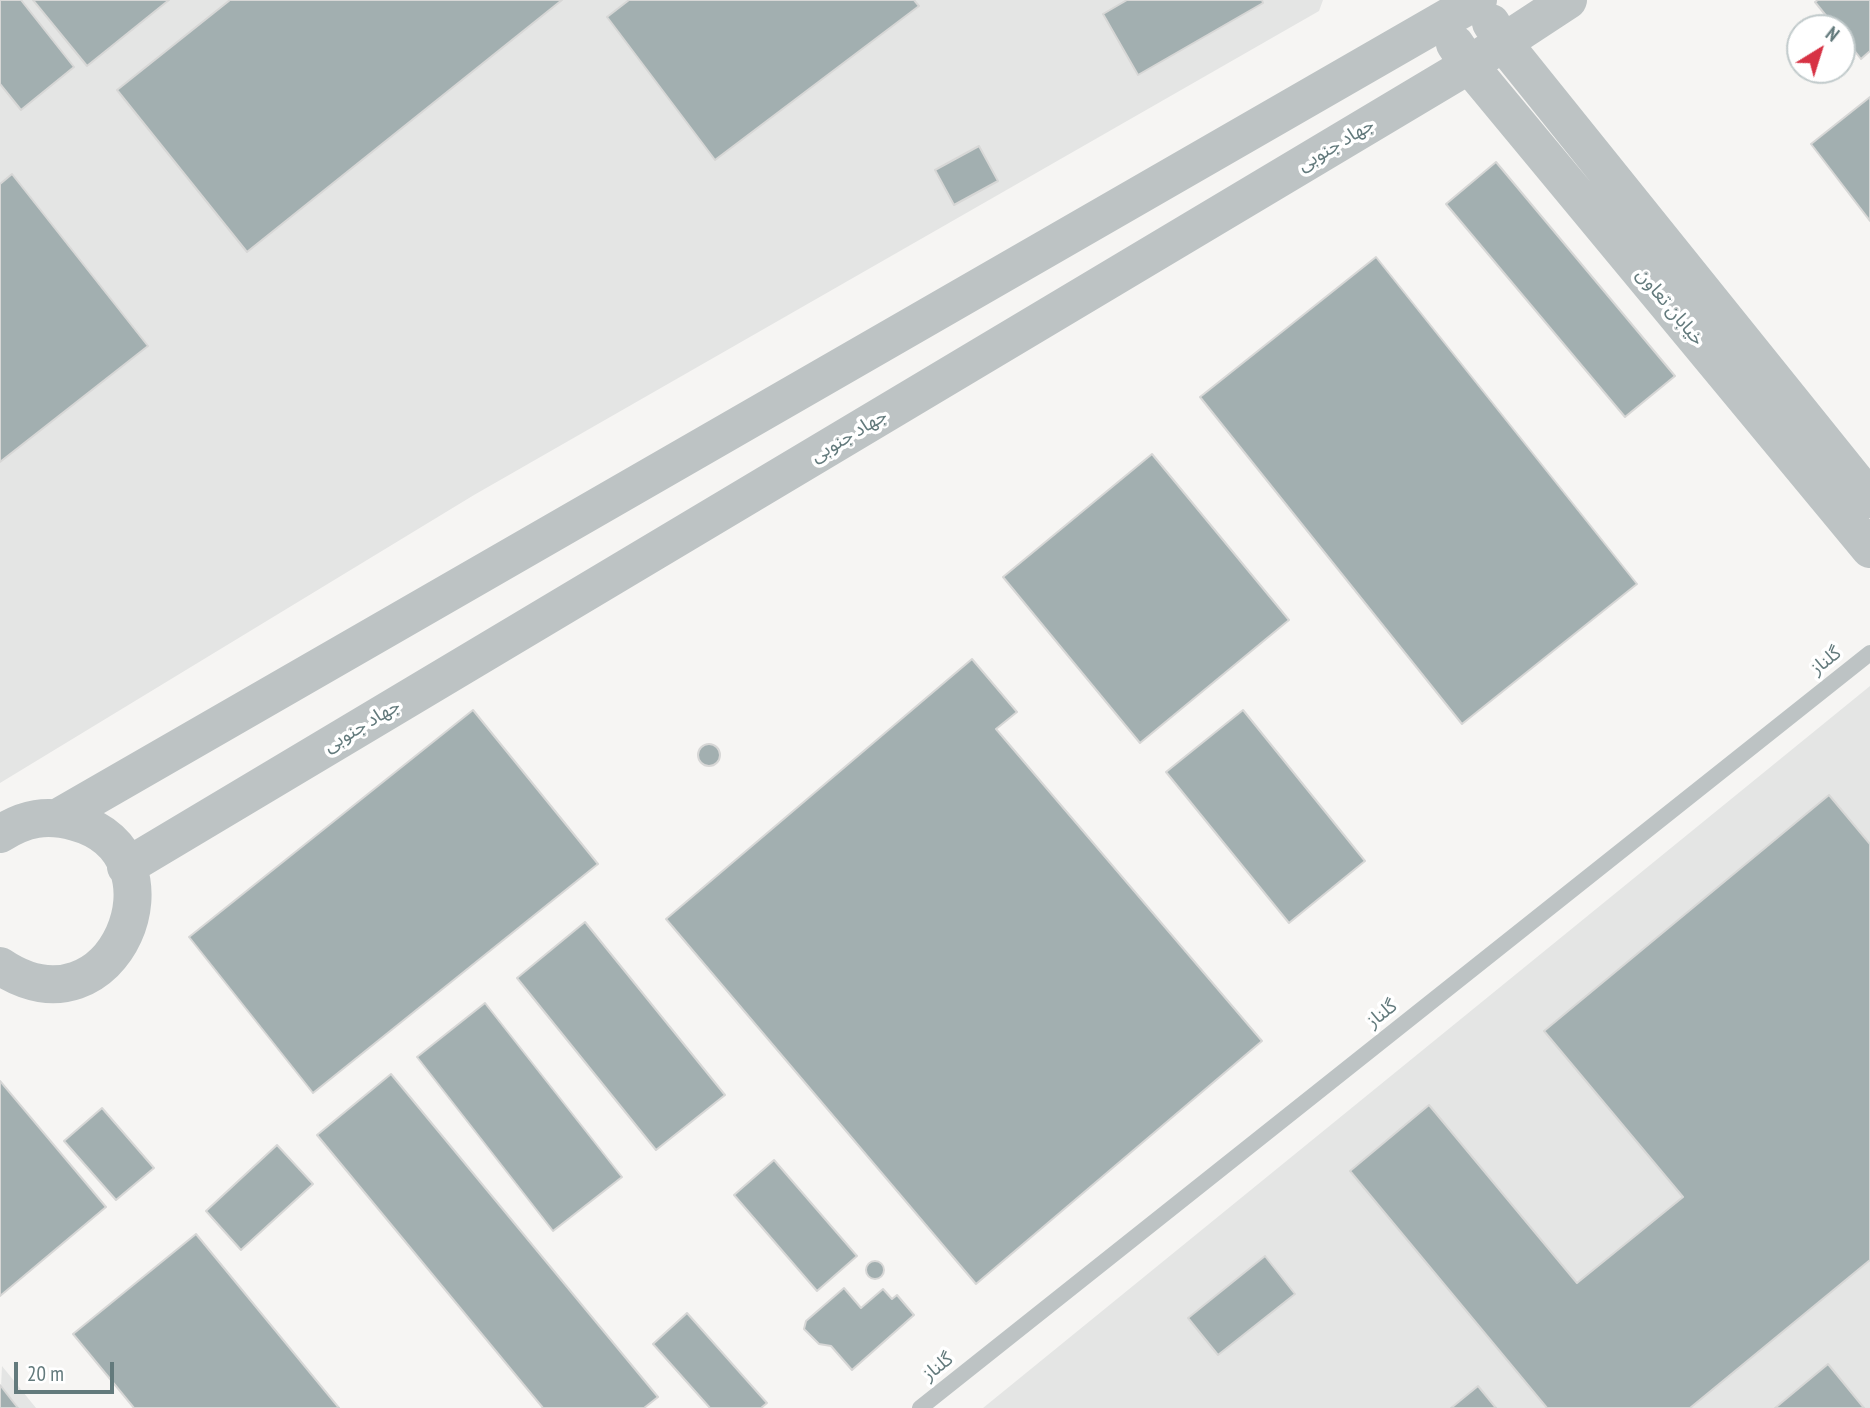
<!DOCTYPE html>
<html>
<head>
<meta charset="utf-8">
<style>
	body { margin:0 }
	#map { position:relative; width:1870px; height:1408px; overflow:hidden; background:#f6f5f3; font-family:"PT Sans Narrow",sans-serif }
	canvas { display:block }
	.north { position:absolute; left:1786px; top:14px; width:70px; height:70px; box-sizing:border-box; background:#fff; border:2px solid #c1cacb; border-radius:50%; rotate:38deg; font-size:19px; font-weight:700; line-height:28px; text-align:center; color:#637a7c }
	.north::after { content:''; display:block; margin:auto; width:24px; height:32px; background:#d73244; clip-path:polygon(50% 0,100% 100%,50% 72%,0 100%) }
	.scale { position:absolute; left:14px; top:1362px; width:100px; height:32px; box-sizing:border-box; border:4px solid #637a7c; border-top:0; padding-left:9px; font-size:21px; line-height:24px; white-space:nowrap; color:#637a7c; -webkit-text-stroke:5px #fff; paint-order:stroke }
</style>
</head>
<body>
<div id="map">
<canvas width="1870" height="1408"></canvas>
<div class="north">N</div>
<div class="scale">20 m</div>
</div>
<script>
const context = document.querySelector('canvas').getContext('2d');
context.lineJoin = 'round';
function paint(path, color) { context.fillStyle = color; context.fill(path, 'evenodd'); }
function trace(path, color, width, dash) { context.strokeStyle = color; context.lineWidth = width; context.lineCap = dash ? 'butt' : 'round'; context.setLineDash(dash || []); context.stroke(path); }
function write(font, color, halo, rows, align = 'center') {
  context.font = font + ' "PT Sans Narrow","Noto Sans Arabic",sans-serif'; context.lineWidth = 7; context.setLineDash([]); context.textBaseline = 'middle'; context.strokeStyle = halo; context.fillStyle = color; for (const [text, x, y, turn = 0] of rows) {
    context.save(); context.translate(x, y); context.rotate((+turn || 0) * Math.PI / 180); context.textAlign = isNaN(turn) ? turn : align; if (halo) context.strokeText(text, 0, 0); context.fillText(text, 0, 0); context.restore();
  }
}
paint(new Path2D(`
	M 0,0 L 1323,0 L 1319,11 L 474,495 L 0,783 Z
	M 1870,686 L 1870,1408 L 983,1408 Z
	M 2,1366 L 36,1408 L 0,1408 Z`), '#e4e5e4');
const building = new Path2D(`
	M 0,0 L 21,0 L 74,67 L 21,110 L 0,84 Z
	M 33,0 L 169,0 L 87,66 Z
	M 230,0 L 562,0 L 247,252 L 117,90 Z
	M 629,0 L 914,0 L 919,6 L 715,160 L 607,17 Z
	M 1127,0 L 1262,0 L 1263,3 L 1138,75 L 1103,14 Z
	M 1818,0 L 1870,0 L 1870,51 L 1861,59 L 1842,35 L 1842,28 L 1836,28 L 1815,2 Z
	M 1870,97 L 1870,221 L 1811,144 Z
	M 979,146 L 998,181 L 954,205 L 935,170 Z
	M 1496,162 L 1675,376 L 1625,417 L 1446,204 Z
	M 12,174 L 148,346 L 0,462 L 0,184 Z
	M 1376,257 L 1637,584 L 1462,724 L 1200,397 Z
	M 1152,454 L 1289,620 L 1140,743 L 1003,577 Z
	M 972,659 L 1017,712 L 996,729 L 1262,1041 L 976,1284 L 666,919 Z
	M 473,710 L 598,864 L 313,1093 L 189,937 Z
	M 1243,710 L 1365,861 L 1289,923 L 1166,772 Z
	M698 755a11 11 0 1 1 22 0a11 11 0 1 1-22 0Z
	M 1829,795 L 1870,844 L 1870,1260 L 1690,1408 L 1547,1408 L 1350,1171 L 1429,1105 L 1577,1283 L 1683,1197 L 1544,1031 Z
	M 585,922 L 725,1095 L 656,1150 L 517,978 Z
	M 485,1003 L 622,1177 L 553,1231 L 417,1057 Z
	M 391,1074 L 658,1397 L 644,1408 L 543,1408 L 317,1135 Z
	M 0,1081 L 106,1207 L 0,1296 Z
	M 102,1108 L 154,1168 L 116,1200 L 64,1141 Z
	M 277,1145 L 313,1184 L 241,1250 L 206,1211 Z
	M 774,1160 L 857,1256 L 817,1291 L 734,1195 Z
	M 196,1234 L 339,1408 L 134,1408 L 73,1334 Z
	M 1265,1256 L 1295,1294 L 1218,1355 L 1188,1318 Z
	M866 1270a9 9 0 1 1 18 0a9 9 0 1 1-18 0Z
	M 844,1288 L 861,1308 L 883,1289 L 892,1299 L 897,1295 L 914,1315 L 852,1370 L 831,1346 L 819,1344 L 804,1329 L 806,1321 Z
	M 687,1313 L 767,1403 L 761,1408 L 710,1408 L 653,1344 Z
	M 1828,1364 L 1864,1408 L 1775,1408 Z
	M 0,1385 L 18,1408 L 0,1408 Z
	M 1478,1386 L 1496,1408 L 1451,1408 Z`);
paint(building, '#a2afb0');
trace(building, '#d7d7d6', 2);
trace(new Path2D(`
	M 920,1408 L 1870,653`), '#bdc3c4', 16);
trace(new Path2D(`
	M 1491,23 L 1504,44 L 1870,499
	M 1455,44 L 1469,65 L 1870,549
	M 59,817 L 1478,0
	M 0,834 C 25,818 47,814 75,822 C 191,853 114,1043 0,966
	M 126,867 L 1469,65 L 1568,0`), '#bdc3c4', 38);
write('19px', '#637a7c', '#fff', [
	["جهاد جنوبی",1336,145,-31],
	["خیابان تعاون",1670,307,50],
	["جهاد جنوبی",849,436,-31],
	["گلناز",1826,661,-38],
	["جهاد جنوبی",362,726,-31],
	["گلناز",1382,1014,-38],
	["گلناز",938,1367,-38]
]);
</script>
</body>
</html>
